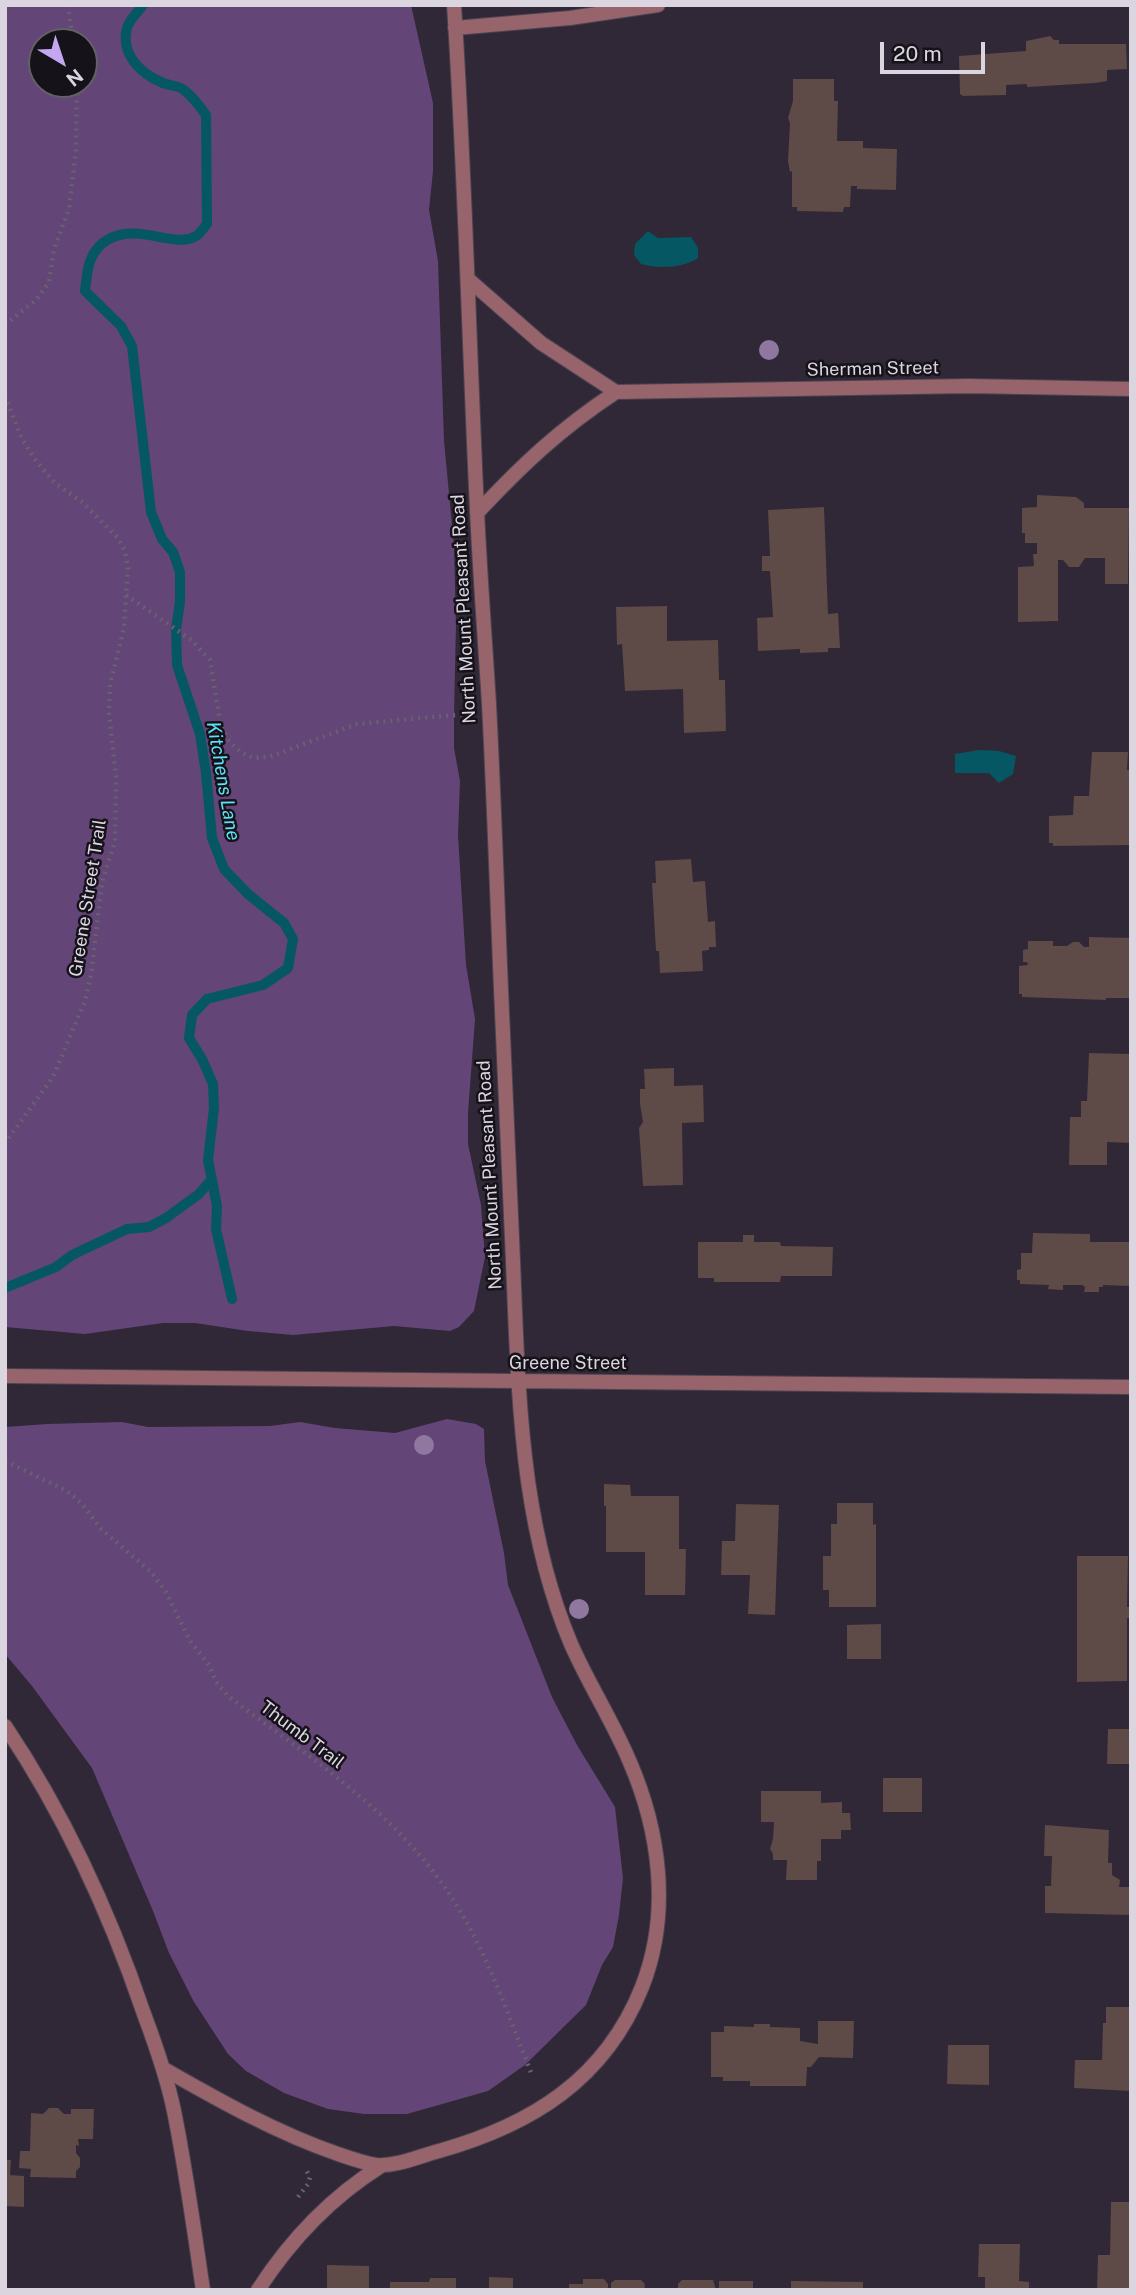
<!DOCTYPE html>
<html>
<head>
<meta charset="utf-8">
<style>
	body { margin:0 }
	#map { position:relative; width:1136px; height:2295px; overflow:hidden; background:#302836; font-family:"Public Sans",sans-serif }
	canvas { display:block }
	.frame { position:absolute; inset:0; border:7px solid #dad5df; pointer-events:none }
	.north { position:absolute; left:28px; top:28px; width:70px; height:70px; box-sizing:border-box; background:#161219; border:2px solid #646068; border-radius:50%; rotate:141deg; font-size:19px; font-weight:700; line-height:28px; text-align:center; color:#dad5df }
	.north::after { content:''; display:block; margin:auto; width:24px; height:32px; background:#c4a7f1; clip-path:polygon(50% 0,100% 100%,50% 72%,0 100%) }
	.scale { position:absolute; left:880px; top:42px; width:105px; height:32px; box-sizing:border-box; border:4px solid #dad5df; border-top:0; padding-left:9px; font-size:21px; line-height:24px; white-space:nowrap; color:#dad5df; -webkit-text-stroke:5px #161219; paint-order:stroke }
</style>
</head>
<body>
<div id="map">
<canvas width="1136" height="2295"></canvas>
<div class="frame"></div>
<div class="north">N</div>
<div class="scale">20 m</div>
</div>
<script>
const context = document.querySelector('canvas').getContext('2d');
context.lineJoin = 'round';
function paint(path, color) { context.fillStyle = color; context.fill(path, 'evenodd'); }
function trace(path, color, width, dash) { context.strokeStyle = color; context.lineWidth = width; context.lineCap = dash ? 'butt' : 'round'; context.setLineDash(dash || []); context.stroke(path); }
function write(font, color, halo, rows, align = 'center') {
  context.font = font + ' "Public Sans",sans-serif'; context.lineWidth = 5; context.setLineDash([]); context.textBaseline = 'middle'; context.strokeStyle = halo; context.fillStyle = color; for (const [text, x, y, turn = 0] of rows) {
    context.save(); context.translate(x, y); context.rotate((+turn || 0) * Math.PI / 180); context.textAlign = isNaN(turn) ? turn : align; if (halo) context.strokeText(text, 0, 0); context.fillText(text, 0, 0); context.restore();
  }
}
paint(new Path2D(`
	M 5,5 L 411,5 L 433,103 L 433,171 L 429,210 L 438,261 L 444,441 L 454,546 L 456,625 L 454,715 L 454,748 L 460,781 L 458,835 L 466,965 L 475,1019 L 468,1113 L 468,1144 L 481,1205 L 485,1257 L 474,1311 L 459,1327 L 450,1331 L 394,1326 L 293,1335 L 248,1331 L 195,1323 L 163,1323 L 85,1334 L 5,1327 ZM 42,42 L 84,42 L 84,84 L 42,84 Z
	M 447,1419 L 476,1424 L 484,1429 L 485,1461 L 504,1553 L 508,1585 L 552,1697 L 577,1745 L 615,1807 L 623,1878 L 619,1915 L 613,1947 L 602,1965 L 586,2005 L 525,2065 L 488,2091 L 407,2114 L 364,2114 L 328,2109 L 284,2093 L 246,2071 L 228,2054 L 194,2002 L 169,1953 L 153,1911 L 92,1768 L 32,1686 L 5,1654 L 5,1427 L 47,1424 L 122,1422 L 148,1427 L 270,1426 L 300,1422 L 335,1428 L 395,1433 Z`), '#634578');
paint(new Path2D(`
	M 648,231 L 658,238 L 691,237 L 698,248 L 698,258 C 684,268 657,269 641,264 L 634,255 L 635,244 Z
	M 979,750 L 999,751 L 1016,756 L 1013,774 L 999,783 L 989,773 L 955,773 L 955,754 Z`), '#055763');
trace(new Path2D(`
	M 143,5 C 138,12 129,20 127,28 C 120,54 141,74 163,83 C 170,86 178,85 184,90 C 193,97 199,105 206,115 L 207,224 C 204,227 200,234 196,236 C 175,249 139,223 109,239 C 89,249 87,270 85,291 L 121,326 L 132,346 L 151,512 L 162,539 L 173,552 L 180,572 L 180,602 L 176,629 L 177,665 L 200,734 L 206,773 L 212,838 L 224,869 L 248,894 L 284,923 L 293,939 L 288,968 L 263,985 L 207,999 L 192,1015 L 189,1038 L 202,1059 L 213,1084 L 214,1108 L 208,1160 L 217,1206 L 216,1229 L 232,1299
	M 5,1288 L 56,1267 L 72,1255 L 127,1229 L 149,1227 L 166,1218 L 199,1194 L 212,1179`), '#055763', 10);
paint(new Path2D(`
	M 1050,36 L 1054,40 L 1059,40 L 1059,44 L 1126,44 L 1127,69 L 1107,70 L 1107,81 L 1095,83 L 1027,87 L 1027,84 L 1006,85 L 1006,95 L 963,96 L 960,94 L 959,56 L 1026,51 L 1026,41 Z
	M 793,79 L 834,79 L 834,101 L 838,101 L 837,141 L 863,141 L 863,148 L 897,149 L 896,190 L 857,189 L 857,186 L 851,186 L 850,207 L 844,207 L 843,212 L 797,211 L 797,207 L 792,207 L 792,171 L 790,172 L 788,161 L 790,123 L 788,118 L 793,101 Z
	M 1037,495 L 1076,497 L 1084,503 L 1084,508 L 1129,508 L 1128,584 L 1105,584 L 1105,558 L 1085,558 L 1079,567 L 1069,567 L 1063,560 L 1058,560 L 1058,621 L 1018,622 L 1018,567 L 1034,566 L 1033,554 L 1037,554 L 1037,543 L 1025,543 L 1025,533 L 1022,533 L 1022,508 L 1037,507 Z
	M 824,507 L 828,614 L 838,613 L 840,648 L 828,648 L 828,652 L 800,653 L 800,649 L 758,651 L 757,618 L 773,617 L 770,571 L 762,571 L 762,556 L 770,556 L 768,510 Z
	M 667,606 L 667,641 L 718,640 L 719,680 L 725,680 L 726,731 L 684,733 L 683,689 L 625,691 L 622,644 L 617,645 L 616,607 Z
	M 1092,752 L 1128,752 L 1127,770 L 1131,770 L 1131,845 L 1053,846 L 1053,843 L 1049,843 L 1049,816 L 1073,815 L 1074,796 L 1089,796 Z
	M 691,859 L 693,882 L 705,881 L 708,922 L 715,921 L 716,947 L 709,947 L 709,950 L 702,951 L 703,971 L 660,973 L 659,951 L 656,951 L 652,883 L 656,883 L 655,861 Z
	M 1089,937 L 1131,938 L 1131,998 L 1106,998 L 1106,1000 L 1022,997 L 1022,994 L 1019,994 L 1019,966 L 1028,965 L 1027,962 L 1023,962 L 1023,950 L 1028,949 L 1028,941 L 1053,941 L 1053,946 L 1067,946 L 1073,942 L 1079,942 L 1084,947 L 1089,947 Z
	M 1089,1053 L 1131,1054 L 1131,1143 L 1107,1142 L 1107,1165 L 1069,1165 L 1070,1117 L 1081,1117 L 1081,1101 L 1087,1101 Z
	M 674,1068 L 674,1086 L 703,1085 L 704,1122 L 682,1123 L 683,1185 L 643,1186 L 639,1128 L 643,1122 L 640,1104 L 640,1089 L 645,1089 L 644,1069 Z
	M 1033,1233 L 1090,1234 L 1090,1242 L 1131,1242 L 1131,1286 L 1103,1285 L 1103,1287 L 1099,1287 L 1099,1292 L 1084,1292 L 1085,1287 L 1082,1285 L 1063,1285 L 1063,1290 L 1048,1289 L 1049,1285 L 1020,1284 L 1020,1280 L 1017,1280 L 1017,1270 L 1021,1269 L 1021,1253 L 1032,1253 Z
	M 743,1235 L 754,1235 L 754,1242 L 780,1242 L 781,1246 L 833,1247 L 832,1276 L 781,1276 L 780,1282 L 714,1282 L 714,1278 L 698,1278 L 698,1242 L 743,1242 Z
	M 604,1484 L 630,1485 L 631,1496 L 679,1496 L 679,1549 L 686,1549 L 685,1595 L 645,1595 L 645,1552 L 606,1552 L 606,1506 L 604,1506 Z
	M 837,1503 L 873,1503 L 873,1525 L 876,1524 L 876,1607 L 829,1607 L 829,1590 L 823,1590 L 823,1556 L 831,1556 L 831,1524 L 837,1524 Z
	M 736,1504 L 779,1505 L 775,1615 L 748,1614 L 750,1575 L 721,1575 L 722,1541 L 735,1541 Z
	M 1077,1556 L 1128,1556 L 1127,1607 L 1131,1607 L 1131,1618 L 1127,1618 L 1127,1681 L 1077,1682 Z
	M 881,1624 L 881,1659 L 847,1659 L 847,1625 Z
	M 1108,1729 L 1131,1729 L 1131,1764 L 1107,1764 Z
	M 883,1778 L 922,1778 L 922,1812 L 883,1812 Z
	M 761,1791 L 821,1791 L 821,1803 L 842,1802 L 842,1813 L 850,1813 L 851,1830 L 841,1830 L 841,1839 L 821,1839 L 821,1861 L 817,1861 L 817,1880 L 786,1880 L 787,1860 L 773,1860 L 773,1854 L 770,1849 L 773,1839 L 774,1822 L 761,1822 Z
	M 1045,1825 L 1109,1830 L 1108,1863 L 1112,1863 L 1112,1875 L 1120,1880 L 1119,1887 L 1131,1887 L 1131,1915 L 1045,1913 L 1045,1886 L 1051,1886 L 1052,1856 L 1044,1856 Z
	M 1106,2007 L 1131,2007 L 1131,2091 L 1074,2088 L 1075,2060 L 1102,2060 L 1103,2023 L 1106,2023 Z
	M 818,2021 L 854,2021 L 853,2058 L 819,2057 L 811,2067 L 807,2067 L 806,2086 L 750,2086 L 750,2081 L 723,2081 L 723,2077 L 711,2077 L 711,2032 L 724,2032 L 724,2026 L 754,2027 L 754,2024 L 770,2024 L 770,2027 L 800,2028 L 800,2041 L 818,2044 Z
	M 948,2045 L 989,2045 L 989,2085 L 947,2084 Z
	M 49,2108 L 58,2108 L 64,2114 L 71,2114 L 71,2109 L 94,2109 L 93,2139 L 78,2139 L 79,2146 L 76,2145 L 76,2153 L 80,2158 L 80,2167 L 76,2171 L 76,2178 L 30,2177 L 31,2169 L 19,2168 L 20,2151 L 30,2151 L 31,2113 L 43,2114 Z
	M 5,2160 L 11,2160 L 10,2175 L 24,2176 L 24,2207 L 5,2206 Z
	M 1111,2202 L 1131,2202 L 1131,2290 L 1097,2290 L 1098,2255 L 1110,2255 Z
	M 979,2244 L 1020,2244 L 1019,2281 L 1029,2282 L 1029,2290 L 985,2290 L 985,2277 L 978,2277 Z
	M 327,2265 L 369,2266 L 369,2290 L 327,2290 Z
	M 489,2277 L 513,2278 L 513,2290 L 489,2290 Z
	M 430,2278 L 456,2278 L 456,2290 L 390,2290 L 390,2282 L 429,2282 Z
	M 583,2279 L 604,2279 L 608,2284 L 608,2290 L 569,2290 L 569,2284 L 583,2284 Z
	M 615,2280 L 641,2280 L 645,2284 L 644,2290 L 611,2290 L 611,2283 Z
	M 682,2280 L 713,2280 L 716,2290 L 678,2290 L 678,2284 Z
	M 719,2281 L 753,2281 L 753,2290 L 719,2290 Z
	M 791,2281 L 863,2282 L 863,2290 L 791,2290 Z`), '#5e4a46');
const minor = new Path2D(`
	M 455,28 L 570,18 L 658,5
	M 469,280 L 541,343 L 616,392 L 968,386 L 1131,389
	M 477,513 C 523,464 560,429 616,392
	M 5,1376 L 1131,1387
	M 5,1726 C 64,1814 110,1914 144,2014 C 156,2046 167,2077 174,2111 C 186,2170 194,2230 203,2290
	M 164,2069 C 220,2101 277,2133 338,2154 C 350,2158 364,2163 376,2165 C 395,2167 420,2156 439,2151 C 531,2125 605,2080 642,1987 C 671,1913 660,1831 629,1760 C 612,1720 588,1683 571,1644 C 549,1592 536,1537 528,1481 C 518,1409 516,1335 513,1261 C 509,1171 505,1080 501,989 C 497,894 494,799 489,704 C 485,640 480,575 477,510 C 469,342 465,173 454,5
	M 258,2290 C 291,2239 330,2198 381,2166`);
trace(minor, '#4b4451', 16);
trace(new Path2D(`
	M 68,5 L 73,42
	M 5,325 L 37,299 L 49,282 L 54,249 L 69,209 L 76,150 L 77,84
	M 5,396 L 22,439 L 34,458 L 55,483 L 82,502 L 118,538 L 125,551 L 128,568 L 124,628 L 110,684 L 109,713 L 116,777 L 115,841 L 102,882 L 91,975 L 85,1001 L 53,1077 L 5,1143
	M 126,595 L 190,639 L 210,660 L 221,727 L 229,741 L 242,753 L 253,758 L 269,757 L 357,724 L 465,714
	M 5,1461 L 67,1491 L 82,1504 L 101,1529 L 151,1572 L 166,1592 L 190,1641 L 209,1665 L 216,1682 L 229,1697 C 304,1753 385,1805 441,1882 C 483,1939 506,2010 532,2075
	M 298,2197 L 308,2184 L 310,2177 L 305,2168`), '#68616e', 4.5, [2, 5]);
trace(minor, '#97646c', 14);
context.fillStyle = '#8f77a0';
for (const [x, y] of [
	[769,350],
	[424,1445],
	[579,1609]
]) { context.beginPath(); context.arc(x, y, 10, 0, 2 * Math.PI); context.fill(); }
write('18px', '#dad5df', '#161219', [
	["Sherman Street",873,369,-1],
	["North Mount Pleasant Road",464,609,-93],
	["Greene Street Trail",88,898,-81],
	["North Mount Pleasant Road",490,1175,-93],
	["Greene Street",568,1363],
	["Thumb Trail",302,1735,37]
]);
write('italic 19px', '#5ce1f8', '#161219', [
	["Kitchens Lane",223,781,80]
]);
</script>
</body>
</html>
